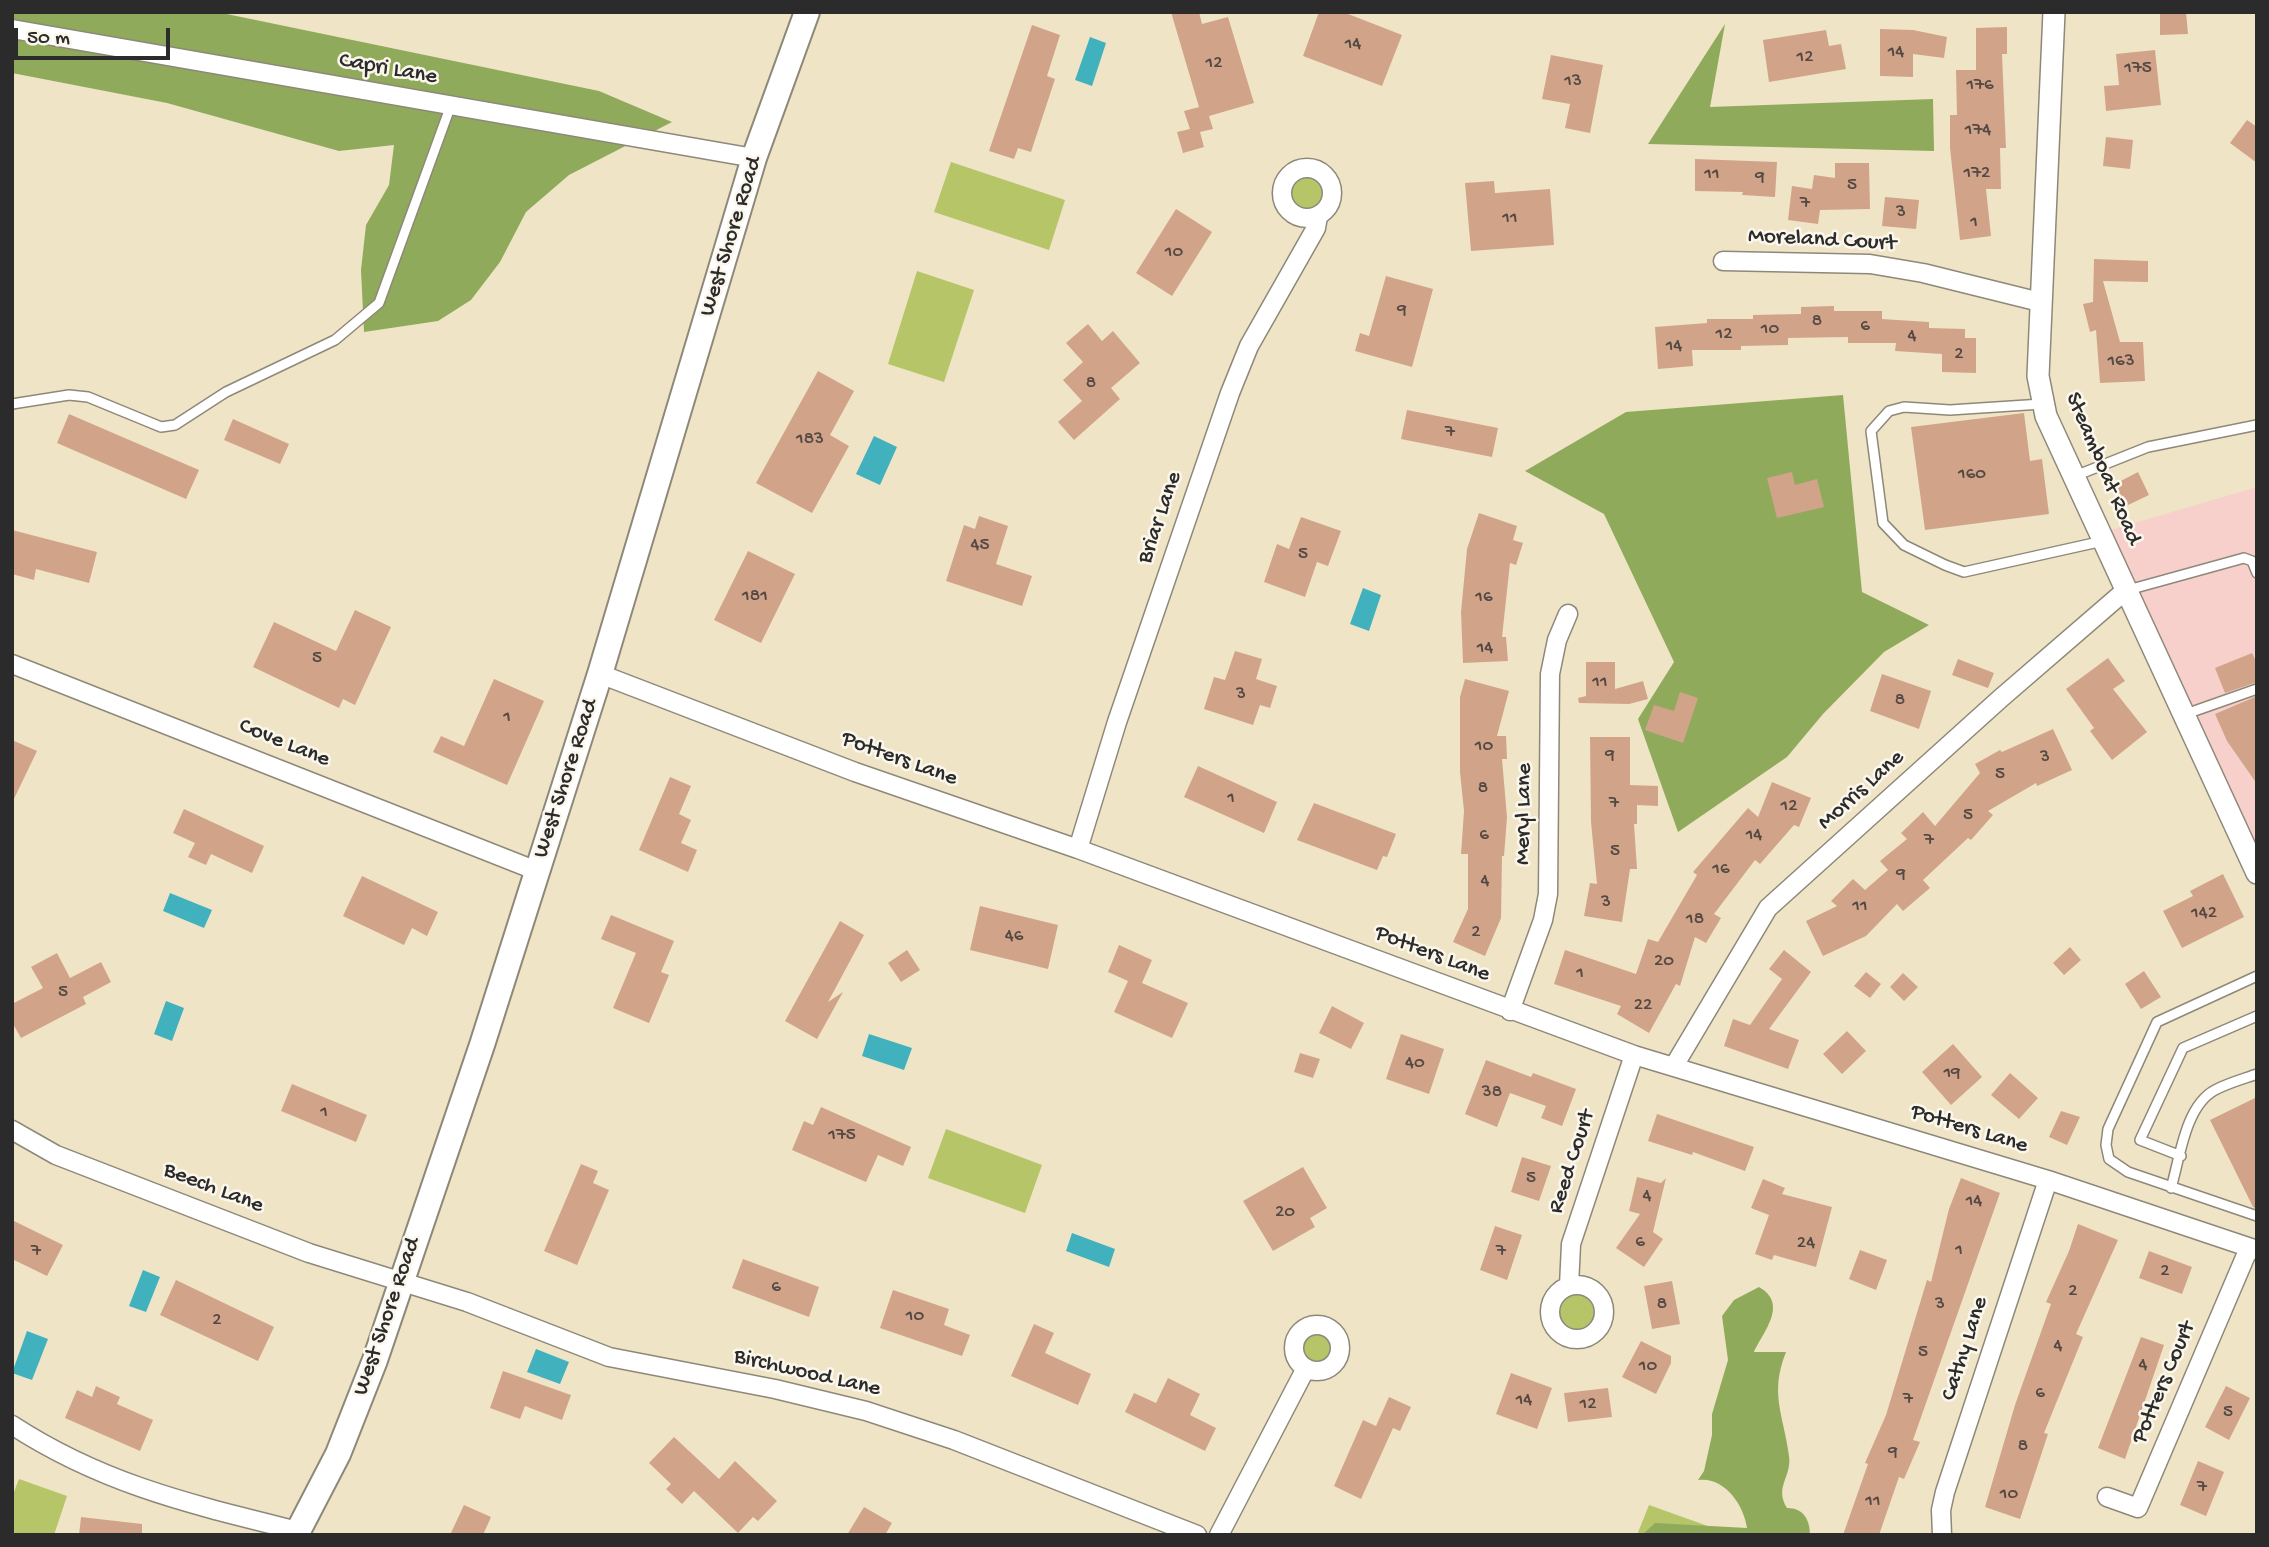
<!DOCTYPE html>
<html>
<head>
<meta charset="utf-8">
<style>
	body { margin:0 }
	#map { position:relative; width:2269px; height:1547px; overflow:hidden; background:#f0e4c7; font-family:"Gochi Hand",sans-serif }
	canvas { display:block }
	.frame { position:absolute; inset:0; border:14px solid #2b2b2b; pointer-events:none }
	.scale { position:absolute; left:14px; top:28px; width:156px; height:32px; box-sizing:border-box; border:4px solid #2b2b2b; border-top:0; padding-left:9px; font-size:21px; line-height:24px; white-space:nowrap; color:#2b2b2b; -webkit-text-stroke:5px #fbf7ec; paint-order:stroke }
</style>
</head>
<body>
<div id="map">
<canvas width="2269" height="1547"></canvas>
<div class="frame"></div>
<div class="scale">50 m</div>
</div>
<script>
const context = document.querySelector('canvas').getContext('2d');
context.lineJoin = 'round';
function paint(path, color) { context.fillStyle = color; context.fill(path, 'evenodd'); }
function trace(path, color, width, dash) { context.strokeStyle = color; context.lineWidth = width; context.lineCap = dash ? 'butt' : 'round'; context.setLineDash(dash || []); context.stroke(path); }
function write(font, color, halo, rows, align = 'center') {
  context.font = font + ' "Gochi Hand",sans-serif'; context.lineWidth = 5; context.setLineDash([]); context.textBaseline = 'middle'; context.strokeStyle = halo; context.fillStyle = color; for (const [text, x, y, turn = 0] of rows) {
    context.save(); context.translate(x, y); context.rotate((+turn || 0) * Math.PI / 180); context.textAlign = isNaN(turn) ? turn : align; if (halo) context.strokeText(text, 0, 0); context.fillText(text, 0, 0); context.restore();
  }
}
paint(new Path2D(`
	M 2257,487 L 2257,873 L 2100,533 Z`), '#f7d0cc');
paint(new Path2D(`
	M 951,162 L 1065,200 L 1049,250 L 934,212 Z
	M1288 194a19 19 0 1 1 38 0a19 19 0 1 1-38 0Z
	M 917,271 L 974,290 L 944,382 L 888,364 Z
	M 946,1129 L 1042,1165 L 1025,1213 L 928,1178 Z
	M1558 1313a19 19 0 1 1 38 0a19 19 0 1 1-38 0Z
	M1298 1347a19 19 0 1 1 38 0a19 19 0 1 1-38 0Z
	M 19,1479 L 67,1496 L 54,1535 L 12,1535 L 12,1497 Z
	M 1649,1505 L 1733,1535 L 1637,1535 Z`), '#b6c568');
paint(new Path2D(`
	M 12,12 L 217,12 L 599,91 L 672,122 L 569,175 L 526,212 L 500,262 L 471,300 L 438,321 L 364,332 L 361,270 L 366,225 L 389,185 L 394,145 L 339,151 L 167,103 L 12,73 Z
	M 1725,24 L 1710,107 L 1933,99 L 1934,151 L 1648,144 Z
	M 1843,395 L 1862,592 L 1929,625 L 1884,652 L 1823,714 L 1787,757 L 1678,832 L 1638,719 L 1674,662 L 1604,514 L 1525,471 L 1626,412 Z
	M 1759,1287 C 1789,1304 1763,1332 1754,1352 L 1786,1352 C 1769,1394 1784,1416 1789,1456 C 1792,1477 1774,1487 1787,1508 C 1803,1508 1810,1519 1810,1535 L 1642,1535 L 1655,1523 L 1747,1528 C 1744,1505 1724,1476 1698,1480 L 1704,1471 L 1712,1435 L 1712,1414 L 1728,1360 L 1722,1316 L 1734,1300 Z`), '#90aa5c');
paint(new Path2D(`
	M 1090,37 L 1106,43 L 1092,86 L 1075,80 Z
	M 874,436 L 897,447 L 880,485 L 856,474 Z
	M 1363,588 L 1381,595 L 1369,631 L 1350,624 Z
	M 170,893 L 212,910 L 204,928 L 163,911 Z
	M 166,1001 L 184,1008 L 172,1041 L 154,1034 Z
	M 869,1034 L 912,1048 L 904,1070 L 862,1056 Z
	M 1072,1233 L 1115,1249 L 1109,1267 L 1066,1251 Z
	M 143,1270 L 160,1277 L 146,1312 L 129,1306 Z
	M 27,1331 L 48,1339 L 32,1380 L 12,1373 Z
	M 536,1349 L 569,1362 L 560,1384 L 527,1372 Z`), '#42b1be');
paint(new Path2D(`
	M 1171,12 L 1199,12 L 1202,24 L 1228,17 L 1254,103 L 1209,116 L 1213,129 L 1200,132 L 1204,147 L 1183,153 L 1177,132 L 1190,129 L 1184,111 L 1199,107 Z
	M 1319,12 L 1343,12 L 1402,35 L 1382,86 L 1303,56 Z
	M 2160,12 L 2186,12 L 2188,34 L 2160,35 Z
	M 1032,25 L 1060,35 L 1047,76 L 1055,79 L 1031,152 L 1018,148 L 1014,159 L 989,151 Z
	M 2007,27 L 2007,54 L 2002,54 L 2006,148 L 2000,148 L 2001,189 L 1986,189 L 1991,236 L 1960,240 L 1950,148 L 1950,115 L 1957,115 L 1956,70 L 1976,70 L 1976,28 Z
	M 1880,29 L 1913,30 L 1947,37 L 1944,58 L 1913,54 L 1913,77 L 1880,76 Z
	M 1826,30 L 1829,46 L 1841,44 L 1846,69 L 1769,82 L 1763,40 Z
	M 2155,50 L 2161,105 L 2106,111 L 2104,86 L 2119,85 L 2116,54 Z
	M 1551,55 L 1603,65 L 1590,133 L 1565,128 L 1570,104 L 1542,99 Z
	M 2247,120 L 2257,127 L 2257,163 L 2230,143 Z
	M 2106,137 L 2133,140 L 2130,169 L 2103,166 Z
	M 1695,159 L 1777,162 L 1775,197 L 1742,195 L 1743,192 L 1695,191 Z
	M 1835,163 L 1869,163 L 1870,209 L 1820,210 L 1818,224 L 1788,220 L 1792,186 L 1812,189 L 1814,175 L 1835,178 Z
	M 1494,181 L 1495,193 L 1550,189 L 1554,245 L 1471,251 L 1465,183 Z
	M 1885,197 L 1919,200 L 1916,229 L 1882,226 Z
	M 1176,209 L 1212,232 L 1172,296 L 1136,273 Z
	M 2094,259 L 2148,261 L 2148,282 L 2103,281 L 2120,342 L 2143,342 L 2145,381 L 2100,383 L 2096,330 L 2090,332 L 2083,304 L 2093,302 Z
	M 1386,276 L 1433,289 L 1412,367 L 1355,351 L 1360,333 L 1369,336 Z
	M 1834,306 L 1834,311 L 1882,311 L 1882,319 L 1929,322 L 1929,328 L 1965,329 L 1965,338 L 1976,338 L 1976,373 L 1942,372 L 1942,354 L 1895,351 L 1896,343 L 1848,343 L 1848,337 L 1788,338 L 1788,345 L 1741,346 L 1741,350 L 1692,350 L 1693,366 L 1658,369 L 1655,327 L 1707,323 L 1707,319 L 1753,319 L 1753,315 L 1801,314 L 1801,307 Z
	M 1088,324 L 1102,341 L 1113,331 L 1140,363 L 1111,388 L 1120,399 L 1074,440 L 1058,422 L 1082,401 L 1063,380 L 1083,362 L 1066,343 Z
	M 818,371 L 854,391 L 830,435 L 849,446 L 812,513 L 756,483 Z
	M 1407,410 L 1498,428 L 1492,457 L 1401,439 Z
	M 2024,413 L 2030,461 L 2042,459 L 2049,514 L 1925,530 L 1911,427 Z
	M 69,414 L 199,470 L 186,499 L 57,443 Z
	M 233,419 L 289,444 L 280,464 L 224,440 Z
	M 1792,472 L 1795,485 L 1817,479 L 1824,507 L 1777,518 L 1767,478 Z
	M 2138,472 L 2149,495 L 2126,506 L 2115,484 Z
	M 1479,513 L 1517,526 L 1513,540 L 1523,543 L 1516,565 L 1510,563 L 1502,637 L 1506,637 L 1508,661 L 1463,663 L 1461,612 L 1467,549 Z
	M 979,516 L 1008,526 L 996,564 L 1032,576 L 1022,606 L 946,581 L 964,525 L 975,529 Z
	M 1301,517 L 1341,531 L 1328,566 L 1317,562 L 1305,597 L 1264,582 L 1277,544 L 1289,549 Z
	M 12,530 L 97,552 L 89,583 L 36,569 L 34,580 L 12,574 Z
	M 748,551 L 795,574 L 761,643 L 714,620 Z
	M 355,610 L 391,627 L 355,705 L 343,699 L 339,708 L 253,667 L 274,622 L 336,651 Z
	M 1235,651 L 1262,659 L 1256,679 L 1277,686 L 1270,708 L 1260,705 L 1253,725 L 1204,709 L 1214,677 L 1225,680 Z
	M 2252,653 L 2257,663 L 2257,682 L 2225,693 L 2215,668 Z
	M 2108,658 L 2125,681 L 2113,689 L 2147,732 L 2112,760 L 2090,731 L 2094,728 L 2066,689 Z
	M 1958,659 L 1994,673 L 1988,688 L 1952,675 Z
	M 1586,662 L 1615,662 L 1615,689 L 1643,681 L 1648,699 L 1629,704 L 1579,703 L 1578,698 L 1586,696 Z
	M 1882,674 L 1931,691 L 1919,729 L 1870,711 Z
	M 494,679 L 544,701 L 507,785 L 433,752 L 441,736 L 464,746 Z
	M 1465,679 L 1509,691 L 1497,736 L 1506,736 L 1507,759 L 1502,759 L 1507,817 L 1504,856 L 1502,856 L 1501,918 L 1485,956 L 1453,942 L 1468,909 L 1468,854 L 1461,854 L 1464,811 L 1460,772 L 1460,697 Z
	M 1680,692 L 1698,698 L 1683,743 L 1645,730 L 1654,705 L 1674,711 Z
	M 2257,696 L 2257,784 L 2227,741 L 2215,714 Z
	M 2053,729 L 2072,770 L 2037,786 L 2036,783 L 1988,811 L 1993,815 L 1971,840 L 1968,838 L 1923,880 L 1930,888 L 1903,911 L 1897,904 L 1866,936 L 1823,956 L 1806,921 L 1837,906 L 1831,901 L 1853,879 L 1865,890 L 1888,870 L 1880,861 L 1907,839 L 1901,833 L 1923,812 L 1935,826 L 1980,773 L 1975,764 L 2000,750 L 2002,752 Z
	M 1590,737 L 1630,737 L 1630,785 L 1658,786 L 1658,806 L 1637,805 L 1637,824 L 1634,824 L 1637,869 L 1630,869 L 1622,922 L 1584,916 L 1590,883 L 1597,884 L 1591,822 Z
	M 12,740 L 37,751 L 12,803 Z
	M 1198,766 L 1277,802 L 1264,833 L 1184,797 Z
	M 670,777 L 691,786 L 679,814 L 691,820 L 681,843 L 697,850 L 688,872 L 639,850 Z
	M 1772,782 L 1811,798 L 1799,827 L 1794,825 L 1760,864 L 1755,860 L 1714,914 L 1721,918 L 1706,943 L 1695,937 L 1680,986 L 1676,984 L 1649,1033 L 1617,1014 L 1621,1006 L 1554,984 L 1565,950 L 1636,974 L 1648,939 L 1658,942 L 1697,875 L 1693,872 L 1748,808 L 1758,817 Z
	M 1314,803 L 1396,834 L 1387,857 L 1383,856 L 1377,870 L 1297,840 Z
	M 184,809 L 264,846 L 252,873 L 211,854 L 206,865 L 188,857 L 195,843 L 173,833 Z
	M 2223,874 L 2244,917 L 2182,948 L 2163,911 L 2193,896 L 2190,891 Z
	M 362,876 L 438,912 L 427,936 L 412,928 L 404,945 L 343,916 Z
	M 980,906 L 1058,925 L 1048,969 L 970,950 Z
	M 611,915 L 674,941 L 661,972 L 669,975 L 649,1023 L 613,1008 L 636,953 L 601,939 Z
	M 840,921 L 864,935 L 828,1002 L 843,992 L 817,1039 L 785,1021 Z
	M 1119,945 L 1152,960 L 1142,983 L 1188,1003 L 1172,1038 L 1114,1012 L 1128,981 L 1108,972 Z
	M 2070,947 L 2081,960 L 2064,975 L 2053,963 Z
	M 907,950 L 920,970 L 901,982 L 888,963 Z
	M 1784,950 L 1811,972 L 1769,1029 L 1799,1040 L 1788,1069 L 1724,1046 L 1733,1019 L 1750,1025 L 1782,979 L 1769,969 Z
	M 57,953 L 70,978 L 101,962 L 111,982 L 83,997 L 86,1004 L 21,1038 L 12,1022 L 12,1004 L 43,988 L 31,967 Z
	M 2144,971 L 2161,997 L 2141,1009 L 2125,984 Z
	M 1866,972 L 1881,984 L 1870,998 L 1854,986 Z
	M 1903,973 L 1918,987 L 1904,1001 L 1890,987 Z
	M 1332,1006 L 1364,1023 L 1351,1049 L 1319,1033 Z
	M 1847,1031 L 1866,1051 L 1842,1074 L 1823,1054 Z
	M 1401,1034 L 1444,1049 L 1429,1094 L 1386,1079 Z
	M 1953,1044 L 1982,1077 L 1951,1105 L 1922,1072 Z
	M 1300,1053 L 1320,1059 L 1313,1078 L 1294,1072 Z
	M 1486,1060 L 1531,1077 L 1533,1073 L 1576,1089 L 1562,1126 L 1541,1118 L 1546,1106 L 1510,1093 L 1497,1127 L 1465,1114 Z
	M 2010,1073 L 2038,1098 L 2019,1119 L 1991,1095 Z
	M 292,1084 L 367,1115 L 356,1142 L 281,1111 Z
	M 2257,1097 L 2257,1209 L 2253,1207 L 2210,1120 Z
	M 821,1107 L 911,1147 L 903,1166 L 878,1155 L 866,1182 L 792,1150 L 804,1121 L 813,1125 Z
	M 2061,1111 L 2080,1117 L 2067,1145 L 2049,1137 Z
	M 1657,1114 L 1754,1147 L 1745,1171 L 1693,1152 L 1692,1155 L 1648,1141 Z
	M 1522,1157 L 1551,1166 L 1539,1201 L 1511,1192 Z
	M 581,1164 L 598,1171 L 593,1183 L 609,1190 L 577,1265 L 544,1251 Z
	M 1303,1167 L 1327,1208 L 1310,1218 L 1315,1227 L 1273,1251 L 1243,1201 Z
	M 1637,1177 L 1661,1183 L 1666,1178 L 1653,1232 L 1663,1239 L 1644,1267 L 1616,1248 L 1640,1214 L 1629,1211 Z
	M 1961,1178 L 2000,1193 L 1913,1440 L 1920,1442 L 1904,1479 L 1899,1477 L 1879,1535 L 1843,1535 L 1868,1464 L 1865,1463 L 1886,1415 L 1927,1280 L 1931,1282 L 1949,1209 Z
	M 1763,1179 L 1785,1188 L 1782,1194 L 1832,1207 L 1816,1267 L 1774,1255 L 1772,1260 L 1755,1254 L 1769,1215 L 1751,1208 Z
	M 12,1220 L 63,1245 L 47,1276 L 12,1259 Z
	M 2078,1224 L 2118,1240 L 2076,1334 L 2083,1337 L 2044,1433 L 2048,1434 L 2020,1519 L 1985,1507 L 2015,1405 L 2051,1304 L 2046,1302 L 2069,1251 Z
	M 1495,1226 L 1522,1235 L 1507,1280 L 1480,1270 Z
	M 1860,1250 L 1887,1260 L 1876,1290 L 1849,1279 Z
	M 2149,1251 L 2192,1267 L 2182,1294 L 2139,1278 Z
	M 743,1259 L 819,1287 L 809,1317 L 732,1288 Z
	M 176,1280 L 274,1327 L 258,1361 L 160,1315 Z
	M 1672,1281 L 1680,1324 L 1652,1329 L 1644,1286 Z
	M 893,1290 L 949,1309 L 944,1325 L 970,1335 L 962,1356 L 880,1328 Z
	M 1034,1324 L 1054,1333 L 1045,1353 L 1091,1374 L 1078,1405 L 1011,1376 Z
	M 2141,1337 L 2164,1345 L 2125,1459 L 2098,1448 Z
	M 1641,1341 L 1671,1356 L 1671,1363 L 1656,1394 L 1622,1377 Z
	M 503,1371 L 571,1395 L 562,1420 L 525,1406 L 520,1419 L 490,1408 Z
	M 1511,1373 L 1552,1388 L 1537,1429 L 1496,1414 Z
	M 1168,1378 L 1200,1394 L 1190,1415 L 1216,1428 L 1205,1451 L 1125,1412 L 1134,1393 L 1156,1403 Z
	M 96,1386 L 120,1397 L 117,1404 L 153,1420 L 140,1451 L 65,1418 L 77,1390 L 92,1397 Z
	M 2226,1386 L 2250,1398 L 2229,1440 L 2205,1427 Z
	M 1608,1388 L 1612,1417 L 1568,1422 L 1564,1393 Z
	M 1389,1397 L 1411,1407 L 1400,1431 L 1393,1428 L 1361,1499 L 1334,1486 L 1363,1420 L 1376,1426 Z
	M 674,1437 L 719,1479 L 735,1461 L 777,1501 L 758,1521 L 753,1517 L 738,1533 L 694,1491 L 682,1504 L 666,1489 L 671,1484 L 649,1463 Z
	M 2198,1461 L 2224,1472 L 2206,1516 L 2180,1505 Z
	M 464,1505 L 491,1517 L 483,1535 L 450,1535 Z
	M 864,1507 L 892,1523 L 885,1535 L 847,1535 Z
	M 81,1517 L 142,1524 L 142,1535 L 79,1535 Z`), '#d1a48a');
const service = new Path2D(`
	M 12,404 L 69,395 L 88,397 L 161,427 L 175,425 L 226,392 L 335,340 L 379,303 L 451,105
	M 2042,404 L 1950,410 L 1904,407 L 1889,411 L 1871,431 L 1883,523 L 1904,545 L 1945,565 L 1964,572 L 2103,541
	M 2075,476 L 2148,447 L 2257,425
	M 2128,590 L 2244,558 L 2252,561 L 2257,573
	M 2183,715 L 2257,689
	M 2257,976 L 2157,1022 L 2108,1129 L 2106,1145 L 2109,1159 L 2128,1172 L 2257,1216
	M 2181,1156 L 2140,1140 L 2183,1048 L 2257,1016
	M 2171,1188 C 2180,1158 2185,1106 2215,1090 C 2228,1083 2243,1079 2257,1074`);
const minor = new Path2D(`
	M 12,29 L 754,158
	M1282 193a25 25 0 1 1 50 0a25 25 0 1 1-50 0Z
	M 1723,261 L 1870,264 L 1923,273 L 2040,302
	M 12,664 L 537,871
	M 600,674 L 855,772 L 1078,849 L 1634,1055 L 2048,1180 L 2257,1250
	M 1078,849 L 1117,722 L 1230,393 L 1249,346 L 1316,228 L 1318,216
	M 1510,1011 L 1543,920 L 1548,894 L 1550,674 L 1557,640 L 1568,614
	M 1674,1066 L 1768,908 L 2001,698 L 2126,590
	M 12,1130 L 56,1155 L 309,1253 L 467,1302 L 609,1357 L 775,1389 L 866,1411 L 954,1440 L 1197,1535
	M1550 1312a27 27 0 1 1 54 0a27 27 0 1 1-54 0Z
	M 1569,1286 L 1571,1244 L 1634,1055
	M1294 1348a23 23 0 1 1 46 0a23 23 0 1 1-46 0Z
	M 12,1425 C 104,1485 194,1505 298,1531
	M 2107,1497 L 2138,1508 L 2249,1248
	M 1219,1535 L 1306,1368
	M 1942,1535 L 1941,1510 L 1945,1492 L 2048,1180`);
const tertiary = new Path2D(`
	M 2054,12 L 2038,376 L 2046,416 L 2257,873`);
const secondary = new Path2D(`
	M 296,1535 L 338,1454 L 375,1360 L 482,1045 L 600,674 L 754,158 L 807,12`);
trace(service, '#8e8879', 12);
trace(minor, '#8e8879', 21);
trace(tertiary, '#8e8879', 24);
trace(secondary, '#8e8879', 28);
trace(service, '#fff', 9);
trace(minor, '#fff', 18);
trace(tertiary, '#fff', 21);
trace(secondary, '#fff', 24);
write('19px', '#544943', null, [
	["14",1353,45],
	["14",1896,53],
	["12",1805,58],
	["12",1214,64],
	["175",2138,69],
	["13",1573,82],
	["176",1980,86],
	["174",1978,131],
	["172",1977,174],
	["11",1712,175],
	["9",1760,178],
	["5",1852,186],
	["7",1805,204],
	["3",1901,213],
	["11",1510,219],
	["1",1974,223],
	["10",1174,253],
	["9",1402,311],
	["8",1817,322],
	["6",1865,327],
	["10",1770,330],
	["12",1724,335],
	["4",1912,337],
	["14",1674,347],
	["2",1959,355],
	["163",2121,362],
	["8",1091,384],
	["7",1450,433],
	["183",810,440],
	["160",1972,475],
	["45",980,546],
	["5",1303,555],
	["181",755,597],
	["16",1484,598],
	["14",1485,649],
	["5",317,659],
	["11",1600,683],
	["3",1241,695],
	["8",1900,701],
	["1",507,718],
	["10",1484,747],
	["9",1610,756],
	["3",2045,758],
	["5",2000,775],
	["8",1483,789],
	["1",1231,799],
	["7",1614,804],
	["12",1789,807],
	["5",1968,816],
	["6",1484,836],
	["14",1754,836],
	["7",1929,841],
	["5",1615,852],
	["16",1721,870],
	["9",1901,875],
	["4",1485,882],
	["3",1606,903],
	["11",1860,907],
	["142",2204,914],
	["18",1695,920],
	["2",1476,933],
	["46",1014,937],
	["20",1664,962],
	["1",1580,974],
	["5",63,993],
	["22",1643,1006],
	["40",1415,1064],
	["19",1952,1074],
	["38",1492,1093],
	["1",324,1113],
	["175",842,1136],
	["5",1531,1179],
	["4",1647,1197],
	["14",1974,1202],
	["20",1285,1213],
	["6",1640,1243],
	["24",1806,1244],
	["1",1959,1251],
	["7",36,1252],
	["7",1501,1252],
	["2",2165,1272],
	["6",776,1288],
	["2",2073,1292],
	["8",1662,1305],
	["3",1940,1305],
	["10",915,1317],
	["2",217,1321],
	["4",2058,1347],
	["5",1923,1353],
	["4",2143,1366],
	["10",1648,1367],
	["6",2040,1394],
	["7",1908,1400],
	["14",1524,1401],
	["12",1588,1405],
	["5",2228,1413],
	["8",2023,1447],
	["9",1893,1453],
	["7",2202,1488],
	["10",2009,1495],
	["11",1873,1502]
]);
write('23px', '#2b2b2b', '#fbf7ec', [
	["Capri Lane",388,70,10],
	["West Shore Road",732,237,-73],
	["Moreland Court",1822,241,3],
	["Steamboat Road",2102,469,67],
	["Briar Lane",1161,518,-71],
	["Cove Lane",284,744,22],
	["Potters Lane",899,760,20],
	["West Shore Road",567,779,-72],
	["Morris Lane",1862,791,-42],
	["Meryl Lane",1525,814,-89],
	["Potters Lane",1432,955,21],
	["Potters Lane",1969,1130,17],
	["Reed Court",1573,1162,-72],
	["Beech Lane",213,1189,21],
	["West Shore Road",388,1317,-71],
	["Cathy Lane",1966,1349,-72],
	["Birchwood Lane",807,1374,13],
	["Potters Court",2165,1383,-67]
]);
</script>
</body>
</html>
